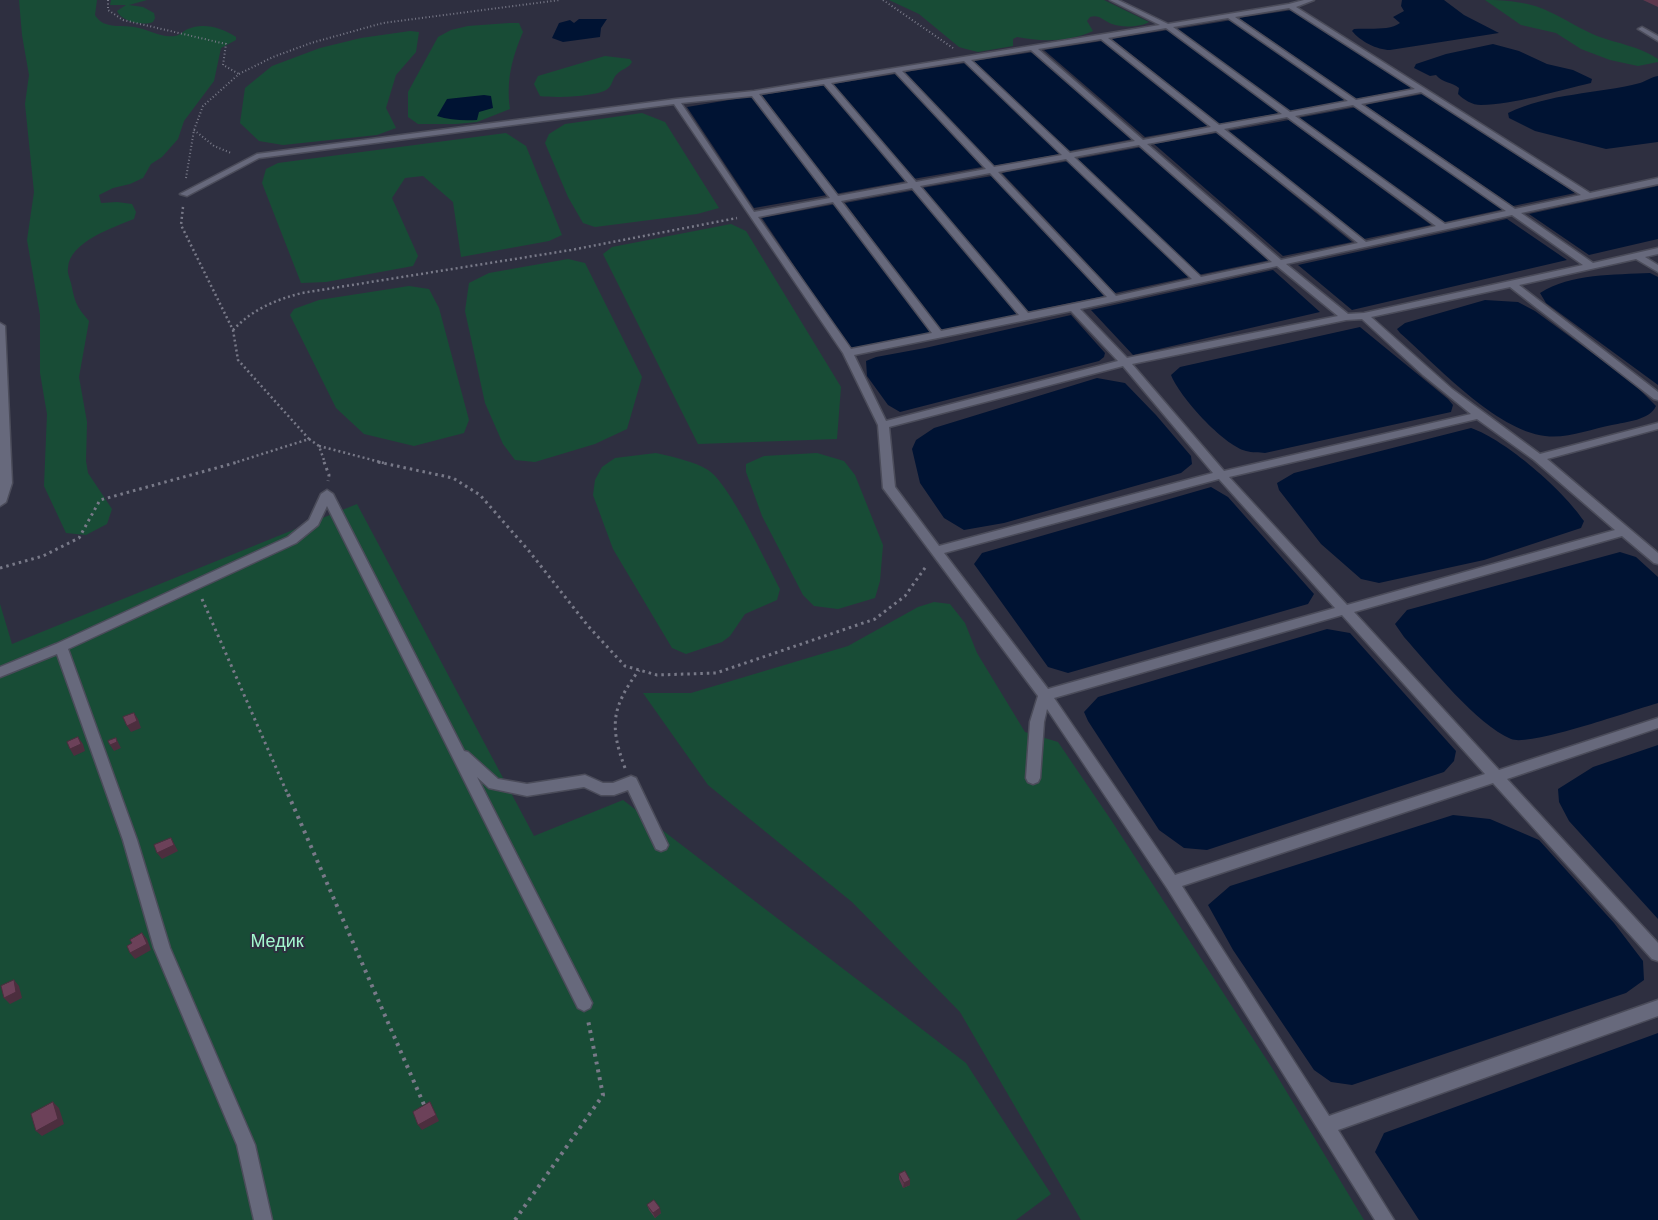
<!DOCTYPE html>
<html>
<head>
<meta charset="utf-8">
<style>
	body { margin:0 }
	canvas { display:block; background:#2e2f40 }
</style>
</head>
<body>
<canvas width="1658" height="1220"></canvas>
<script>
const context = document.querySelector('canvas').getContext('2d');
context.lineJoin = 'round';
function paint(path, color) { context.fillStyle = color; context.fill(path, 'evenodd'); }
function trace(path, color, width, dash) { context.strokeStyle = color; context.lineWidth = width; context.lineCap = dash ? 'butt' : 'round'; context.setLineDash(dash || []); context.stroke(path); }
function write(font, color, halo, rows, align = 'center') {
  context.font = font + ' "DM Sans",sans-serif'; context.lineWidth = 4; context.setLineDash([]); context.textBaseline = 'middle'; context.strokeStyle = halo; context.fillStyle = color; for (const [text, x, y, turn = 0] of rows) {
    context.save(); context.translate(x, y); context.rotate((+turn || 0) * Math.PI / 180); context.textAlign = isNaN(turn) ? turn : align; if (halo) context.strokeText(text, 0, 0); context.fillText(text, 0, 0); context.restore();
  }
}
paint(new Path2D(`
	M 19,0 L 97,0 L 95,15 C 96,17 98,19 100,21 C 109,28 123,25 134,27 C 149,29 159,38 175,36 C 181,35 183,31 188,29 C 203,22 223,28 236,37 L 236,40 L 221,48 L 214,81 L 184,121 L 178,139 L 162,157 L 151,164 L 143,178 L 130,184 L 113,188 L 99,195 L 101,203 L 117,202 L 132,204 L 136,212 L 134,219 C 114,227 69,242 68,268 C 67,273 70,279 71,283 C 75,302 76,306 89,321 L 79,377 L 87,422 L 86,461 L 88,473 L 112,509 L 107,524 L 86,535 L 66,533 L 44,486 L 47,414 L 40,373 L 40,315 L 27,240 L 34,192 L 25,104 L 29,75 L 22,35 Z
	M 111,0 L 147,0 L 129,5 L 143,7 L 154,13 L 155,18 L 153,22 C 143,26 122,22 117,11 L 126,5 L 110,5 Z
	M 889,0 L 1104,0 L 1149,22 C 1141,27 1122,28 1112,24 C 1104,21 1099,14 1090,17 L 1087,21 L 1093,31 C 1069,42 1042,42 1017,37 L 1013,39 L 1013,46 L 978,52 L 966,49 L 959,47 L 919,14 Z
	M 1485,0 C 1508,0 1531,2 1552,13 C 1567,20 1582,30 1597,36 C 1619,44 1638,46 1658,59 L 1658,62 L 1638,66 L 1610,60 L 1581,49 L 1556,33 L 1521,25 Z
	M 509,23 L 519,23 L 523,32 C 512,58 506,80 510,109 L 477,122 L 456,124 L 418,124 L 408,117 L 408,92 L 438,37 L 451,30 L 468,26 Z
	M 410,31 L 419,32 L 416,52 L 396,75 L 386,108 L 396,128 L 377,135 L 283,145 L 259,141 L 240,123 L 245,88 L 272,66 L 320,48 L 361,38 Z
	M 605,56 L 630,59 L 632,62 C 629,68 622,69 617,74 C 612,78 613,86 606,90 C 593,97 555,98 540,96 L 534,84 L 538,76 Z
	M 642,113 L 665,122 L 719,208 L 697,214 L 595,227 L 583,223 L 568,197 L 545,143 L 549,134 L 565,124 Z
	M 506,133 L 526,146 L 562,235 L 549,241 L 461,257 L 453,202 L 423,176 L 405,178 L 392,198 L 418,256 L 413,266 L 326,282 L 301,283 L 262,183 L 266,169 L 278,163 Z
	M 731,224 L 746,231 L 841,387 L 837,439 L 698,444 L 603,254 L 612,247 Z
	M 568,259 L 585,263 L 642,377 L 627,429 L 595,444 L 535,462 L 515,460 L 503,444 L 485,403 L 465,311 L 469,283 L 489,273 Z
	M 409,286 L 429,289 L 439,308 L 469,420 L 464,433 L 414,446 L 364,434 L 336,408 L 290,315 L 294,309 L 319,300 Z
	M 656,453 C 673,457 693,461 708,470 C 729,483 767,564 780,589 L 777,600 L 745,614 L 730,636 L 722,642 L 686,654 L 672,648 L 613,549 L 593,495 L 595,480 L 602,467 L 615,458 Z
	M 817,453 L 844,461 L 855,475 L 883,545 L 880,581 L 875,598 L 838,609 L 814,606 L 803,595 L 762,516 L 746,472 L 746,464 L 764,456 Z
	M 357,504 L 534,836 L 623,800 L 966,1063 L 1051,1194 L 1016,1220 L 0,1220 L 0,604 L 12,644 Z
	M 934,602 L 950,604 L 965,623 L 977,653 L 1025,732 L 1058,742 L 1111,820 L 1274,1071 L 1364,1220 L 1081,1220 L 960,1012 L 852,902 L 708,785 L 643,693 L 691,693 L 848,646 L 918,607 Z`), '#184c36');
paint(new Path2D(`
	M 1402,0 L 1444,0 L 1464,15 L 1499,33 L 1390,50 C 1377,50 1360,41 1352,31 L 1354,29 C 1368,28 1389,31 1400,23 L 1393,17 L 1404,11 L 1401,6 Z
	M 1292,10 L 1414,88 L 1356,99 L 1239,18 Z
	M 579,19 L 607,19 L 601,28 L 600,37 L 563,42 L 552,38 L 559,23 L 570,20 L 574,23 Z
	M 1232,20 L 1348,101 L 1290,111 L 1177,29 Z
	M 1168,30 L 1280,113 L 1219,124 L 1112,39 Z
	M 1102,41 L 1208,126 L 1145,137 L 1044,50 Z
	M 1493,44 L 1519,51 L 1547,64 L 1573,70 L 1592,79 L 1591,83 C 1559,90 1513,105 1481,105 C 1472,105 1464,100 1458,94 L 1459,88 C 1452,82 1442,83 1436,75 L 1430,76 L 1414,68 L 1416,64 L 1446,54 Z
	M 1034,52 L 1133,139 L 1069,151 L 974,61 Z
	M 966,63 L 1060,154 L 993,166 L 905,72 Z
	M 896,74 L 982,167 L 913,179 L 833,84 Z
	M 1658,76 L 1658,142 L 1606,149 L 1535,131 L 1509,118 L 1508,113 C 1549,93 1597,94 1640,83 C 1646,81 1651,77 1658,76 Z
	M 826,85 L 906,181 L 835,194 L 762,95 Z
	M 1423,94 L 1575,193 L 1513,206 L 1365,105 Z
	M 484,95 L 491,96 L 493,108 L 479,112 L 477,120 C 464,121 449,120 437,116 L 447,99 Z
	M 753,96 L 827,195 L 754,208 L 687,107 Z
	M 1357,107 L 1504,209 L 1440,223 L 1298,118 Z
	M 1289,120 L 1431,225 L 1364,239 L 1228,131 Z
	M 1217,133 L 1352,242 L 1283,256 L 1154,144 Z
	M 1142,147 L 1270,260 L 1198,275 L 1077,159 Z
	M 1069,161 L 1189,277 L 1115,293 L 1002,173 Z
	M 992,176 L 1104,296 L 1027,312 L 922,188 Z
	M 1658,186 L 1658,239 L 1589,255 L 1529,214 Z
	M 916,190 L 1020,314 L 940,331 L 845,203 Z
	M 836,204 L 934,332 L 851,350 L 762,218 Z
	M 1507,219 L 1567,260 L 1352,310 L 1298,265 Z
	M 1273,270 L 1320,312 L 1133,355 L 1091,310 Z
	M 1650,273 L 1658,277 L 1658,385 L 1546,303 L 1540,293 C 1571,273 1614,275 1650,273 Z
	M 1485,300 L 1518,302 L 1535,311 L 1633,383 L 1656,406 C 1650,420 1626,422 1612,425 C 1591,429 1567,439 1545,436 C 1496,430 1436,365 1400,333 L 1397,329 L 1405,323 Z
	M 1071,315 L 1105,353 L 1104,357 L 1099,361 L 900,412 L 888,405 L 867,376 L 866,361 L 876,357 L 925,348 Z
	M 1360,327 L 1448,399 L 1453,405 L 1451,412 L 1265,453 C 1259,452 1252,453 1246,451 C 1223,445 1179,396 1171,375 L 1180,367 Z
	M 1097,378 L 1125,383 L 1156,415 L 1191,456 L 1192,464 L 1181,473 L 1004,523 L 964,530 L 944,518 L 920,483 L 912,449 L 916,440 L 934,428 Z
	M 1471,428 C 1506,440 1564,491 1584,521 L 1581,528 L 1484,560 L 1379,583 L 1361,579 L 1321,544 L 1279,490 L 1277,483 L 1294,473 Z
	M 1211,487 L 1228,497 L 1314,594 L 1308,604 L 1068,673 L 1048,667 L 974,564 L 982,553 Z
	M 1620,552 L 1636,557 L 1658,577 L 1658,703 C 1633,710 1530,747 1511,739 C 1477,725 1430,666 1404,637 L 1395,624 L 1407,610 Z
	M 1327,629 L 1350,633 L 1456,751 L 1454,761 L 1444,772 L 1207,850 L 1184,848 L 1159,830 L 1088,721 L 1084,712 L 1098,697 Z
	M 1658,745 L 1658,919 L 1569,821 L 1559,802 L 1558,789 L 1593,767 Z
	M 1453,815 L 1490,819 L 1539,840 L 1614,923 L 1643,961 L 1644,980 L 1626,993 L 1352,1085 L 1331,1082 L 1314,1070 L 1233,950 L 1208,905 L 1230,886 Z
	M 1658,1033 L 1658,1220 L 1419,1220 L 1375,1152 L 1384,1133 Z`), '#001333');
const service = new Path2D(`
	M 1110,0 L 1118,0 L 1168,24 L 1289,4 L 1304,0 L 1314,0 L 1296,7 L 1590,193 L 1658,178 L 1658,184 L 1521,213 L 1593,263 L 1658,248 L 1658,254 L 1645,257 L 1658,265 L 1658,272 L 1636,259 L 1519,285 L 1658,392 L 1658,400 L 1654,399 L 1510,287 L 1371,317 L 1452,389 L 1540,454 L 1658,423 L 1658,429 L 1547,459 L 1658,553 L 1658,564 L 1654,563 L 1622,536 L 1354,612 L 1499,770 L 1658,718 L 1658,728 L 1507,779 L 1658,943 L 1658,961 L 1652,959 L 1493,783 L 1182,886 L 1329,1116 L 1658,1000 L 1658,1016 L 1338,1130 L 1394,1220 L 1375,1220 L 1167,888 L 1047,709 L 1044,722 L 1040,778 L 1038,782 L 1033,784 L 1028,782 L 1026,778 L 1030,722 L 1038,696 L 883,488 L 878,425 L 843,353 L 674,104 L 259,158 L 187,196 L 180,194 L 257,154 L 676,99 L 754,91 L 1160,25 ZM 1289,8 L 1415,89 L 1356,100 L 1235,17 ZM 1228,18 L 1348,101 L 1290,112 L 1173,27 ZM 1166,28 L 1282,114 L 1219,125 L 1108,38 ZM 1101,39 L 1211,127 L 1143,140 L 1038,49 ZM 1031,50 L 1135,141 L 1070,153 L 971,60 ZM 964,61 L 1062,155 L 994,167 L 902,71 ZM 895,72 L 986,169 L 916,182 L 831,83 ZM 824,84 L 908,183 L 838,196 L 759,94 ZM 1421,92 L 1581,195 L 1515,209 L 1361,104 ZM 752,96 L 830,198 L 754,212 L 681,103 ZM 1353,105 L 1506,211 L 1445,224 L 1295,116 ZM 1287,117 L 1436,226 L 1366,242 L 1224,129 ZM 1216,131 L 1358,243 L 1281,260 L 1147,144 ZM 1139,145 L 1272,262 L 1201,277 L 1074,157 ZM 1066,159 L 1192,279 L 1116,296 L 998,172 ZM 990,173 L 1107,297 L 1028,313 L 920,186 ZM 912,188 L 1019,315 L 941,331 L 841,201 ZM 833,202 L 932,333 L 851,349 L 758,217 ZM 1512,215 L 1583,265 L 1364,313 L 1348,314 L 1286,264 ZM 1277,266 L 1338,316 L 1127,358 L 1080,309 ZM 1071,311 L 1118,361 L 886,421 L 854,355 ZM 1362,319 L 1423,375 L 1471,414 L 1224,471 L 1132,364 L 1346,320 ZM 1123,366 L 1213,473 L 939,546 L 895,487 L 889,427 ZM 1477,419 L 1534,460 L 1615,530 L 1347,605 L 1229,477 ZM 1219,479 L 1335,608 L 1048,689 L 944,553 ZM 1342,615 L 1485,774 L 1175,875 L 1054,698 Z
	M 1642,27 L 1658,36 L 1658,41 L 1640,30 L 1638,29 Z
	M 0,323 L 5,326 L 12,483 L 6,502 L 0,506 Z
	M 327,490 L 333,494 L 464,751 L 468,752 L 498,779 L 527,784 L 585,775 L 603,783 L 613,783 L 631,776 L 636,778 L 668,845 L 666,849 L 661,851 L 656,849 L 628,790 L 614,795 L 601,795 L 584,787 L 527,796 L 489,788 L 477,777 L 592,1003 L 590,1008 L 584,1011 L 578,1008 L 327,506 L 318,525 L 296,543 L 68,649 L 137,840 L 170,948 L 255,1145 L 272,1220 L 254,1220 L 237,1145 L 154,948 L 123,840 L 57,654 L 0,677 L 0,667 L 56,644 L 288,537 L 309,520 L 321,494 Z`);
trace(service, '#4b4c5a', 3);
trace(new Path2D(`
	M 108,0 L 108,10 L 123,20 L 226,44 L 223,65 L 239,74
	M 883,0 L 953,48
	M 194,130 L 214,146 L 231,153
	M 186,178 L 194,130 L 203,106 L 239,74 L 273,57 L 311,43 L 383,23 L 560,0`), '#787988', 2, [1, 2.5]);
trace(new Path2D(`
	M 183,207 L 181,225 L 233,330 L 238,360 L 309,439 L 234,463
	M 233,330 C 253,309 275,300 302,293 L 571,250 L 737,218
	M 309,439 L 319,446 L 325,463
	M 319,446 L 384,463`), '#787988', 2.5, [2, 3]);
trace(new Path2D(`
	M 324,462 L 329,475 L 328,481
	M 378,462 L 453,478 L 480,495 L 529,551 L 588,626 L 625,666 L 657,675 L 716,673 L 875,619 L 905,596 L 927,565
	M 0,568 L 43,556 L 79,538 L 100,500 L 238,462
	M 202,599 L 288,795
	M 625,768 C 609,725 612,707 639,670`), '#787988', 3, [2.5, 4]);
trace(new Path2D(`
	M 288,794 L 425,1107
	M 515,1220 L 603,1095 L 588,1020`), '#787988', 4, [3, 5]);
paint(service, '#67697c');
paint(new Path2D(`
	M 1643,0 L 1658,0 L 1658,7 Z
	M 899,1174 L 910,1185 L 903,1188 L 899,1179 Z
	M 647,1205 L 661,1213 L 655,1218 L 649,1210 Z`), '#5d384d');
paint(new Path2D(`
	M 134,713 L 138,719 L 141,728 L 131,732 L 127,726 Z
	M 78,737 L 83,744 L 85,751 L 74,756 L 70,749 Z
	M 116,738 L 121,748 L 114,751 L 110,745 Z
	M 171,838 L 178,851 L 162,859 L 157,853 Z
	M 142,933 L 147,939 L 151,950 L 135,959 L 130,953 Z
	M 14,980 L 19,986 L 22,998 L 10,1004 L 4,998 Z
	M 53,1102 L 59,1108 L 64,1124 L 42,1136 L 36,1131 Z
	M 430,1102 L 439,1121 L 422,1130 L 418,1125 Z
	M 910,1180 L 910,1185 L 903,1188 L 904,1183 Z
	M 660,1208 L 661,1213 L 655,1218 L 653,1213 Z`), '#4c2e3e');
const building = new Path2D(`
	M 134,713 L 137,721 L 127,726 L 123,717 Z
	M 78,737 L 81,744 L 70,749 L 67,742 Z
	M 116,738 L 117,742 L 110,745 L 108,741 Z
	M 171,838 L 174,845 L 157,853 L 154,845 Z
	M 142,933 L 147,944 L 130,953 L 127,946 L 132,943 L 130,940 Z
	M 14,980 L 16,992 L 4,998 L 1,986 Z
	M 53,1102 L 58,1119 L 36,1131 L 31,1114 Z
	M 430,1102 L 436,1115 L 418,1125 L 413,1112 Z
	M 905,1171 L 910,1180 L 904,1183 L 899,1174 Z
	M 654,1200 L 660,1208 L 653,1213 L 647,1205 Z`);
paint(building, '#6c4159');
trace(building, '#4c2e3e', 1);
write('18px', '#a4f7cf', '#2e2f40', [
	["Медик",277,942]
]);
</script>
</body>
</html>
